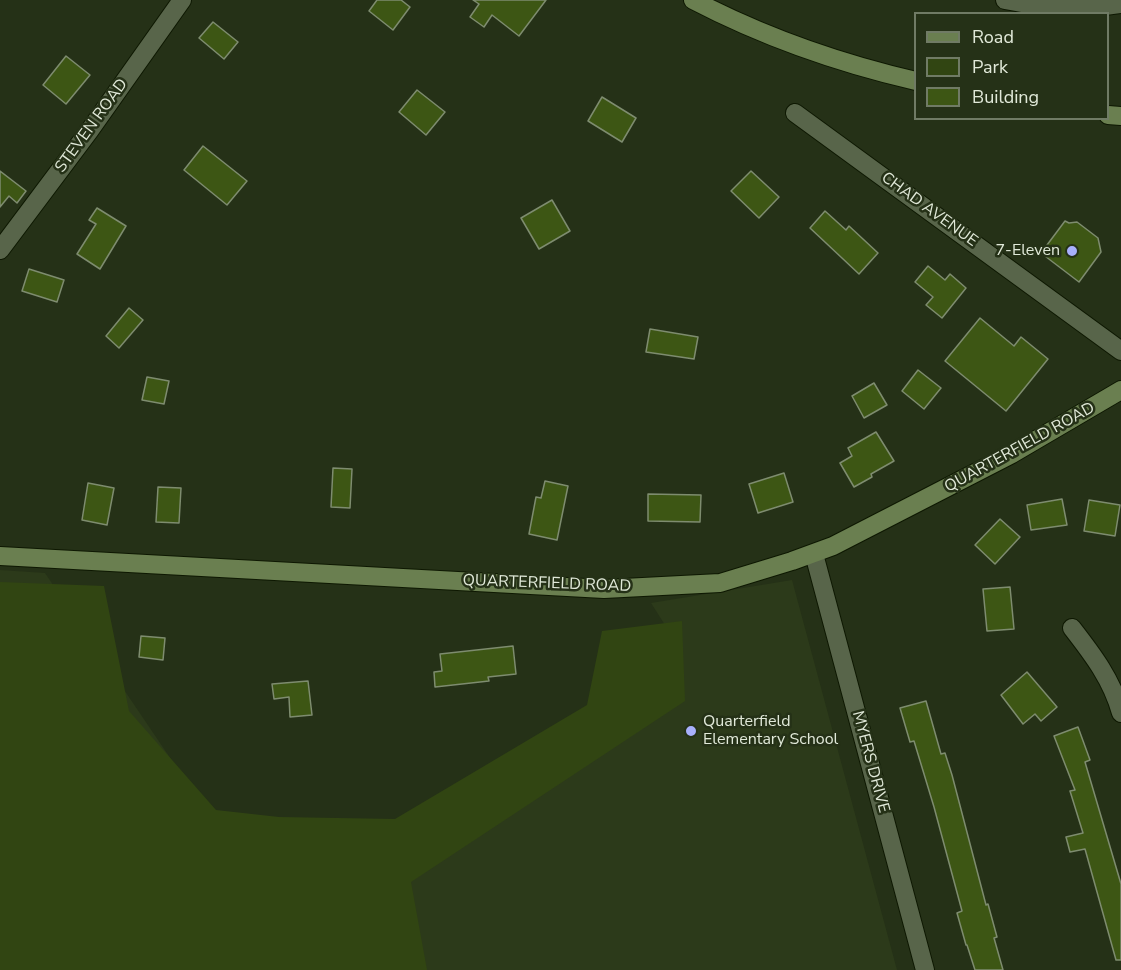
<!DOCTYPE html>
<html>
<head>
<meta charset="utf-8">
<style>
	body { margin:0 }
	#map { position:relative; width:1121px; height:970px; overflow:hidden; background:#253117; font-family:"Nunito Sans",sans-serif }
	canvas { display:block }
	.legend { position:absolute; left:914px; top:12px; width:195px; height:108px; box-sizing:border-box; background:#253117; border:2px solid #707b65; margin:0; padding:8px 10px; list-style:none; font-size:18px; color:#e1e9d9 }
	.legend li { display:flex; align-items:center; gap:12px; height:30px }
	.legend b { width:30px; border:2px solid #707b65 }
</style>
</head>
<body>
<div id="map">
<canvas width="1121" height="970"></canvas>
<ul class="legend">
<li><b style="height:8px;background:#6a7f50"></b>Road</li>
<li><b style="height:16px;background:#314512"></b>Park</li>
<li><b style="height:16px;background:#3d5614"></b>Building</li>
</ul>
</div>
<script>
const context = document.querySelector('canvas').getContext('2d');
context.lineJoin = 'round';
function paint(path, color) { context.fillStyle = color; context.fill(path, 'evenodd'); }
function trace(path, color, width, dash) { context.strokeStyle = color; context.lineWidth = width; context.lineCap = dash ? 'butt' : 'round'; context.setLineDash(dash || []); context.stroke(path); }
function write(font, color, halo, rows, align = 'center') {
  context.font = font + ' "Nunito Sans",sans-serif'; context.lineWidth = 5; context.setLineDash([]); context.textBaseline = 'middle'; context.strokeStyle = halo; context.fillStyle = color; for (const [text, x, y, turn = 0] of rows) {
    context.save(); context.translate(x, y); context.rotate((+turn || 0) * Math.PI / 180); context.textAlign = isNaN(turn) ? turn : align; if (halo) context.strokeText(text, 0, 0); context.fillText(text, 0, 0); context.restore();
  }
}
paint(new Path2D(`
	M 0,570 L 45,573 L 225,839 L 355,850 L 681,650 L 651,603 L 792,580 L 897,970 L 126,970 L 0,634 Z`), '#2c3a1a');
paint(new Path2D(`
	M 0,582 L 104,586 L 129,711 L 216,810 L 279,817 L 395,819 L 587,705 L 602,631 L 682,621 L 685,701 L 411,882 L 427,970 L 0,970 Z`), '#314512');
const building = new Path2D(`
	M 377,0 L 401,0 L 410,7 L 393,30 L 369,11 Z
	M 473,0 L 546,0 L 519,36 L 492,15 L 484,27 L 470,17 L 479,4 Z
	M 213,22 L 238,42 L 224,59 L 199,38 Z
	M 66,56 L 90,75 L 66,104 L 43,85 Z
	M 417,90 L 445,112 L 426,135 L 399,112 Z
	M 602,97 L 636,118 L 622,142 L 588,121 Z
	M 203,146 L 247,181 L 227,205 L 184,170 Z
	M 0,171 L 26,191 L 17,203 L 9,196 L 0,207 Z
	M 751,171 L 779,197 L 759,218 L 731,191 Z
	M 552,200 L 570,231 L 539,249 L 521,218 Z
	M 97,208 L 126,226 L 100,269 L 77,254 L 96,224 L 89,220 Z
	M 825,211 L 846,230 L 849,226 L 878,253 L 859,274 L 810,228 Z
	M 1065,221 L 1069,223 L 1077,222 L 1098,238 L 1101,252 L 1079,282 L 1041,253 Z
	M 928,266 L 945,280 L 950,274 L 966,288 L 942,318 L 926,305 L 933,297 L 915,282 Z
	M 29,269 L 64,280 L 57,302 L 22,291 Z
	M 129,308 L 143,320 L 119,348 L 106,336 Z
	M 980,318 L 1014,346 L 1021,337 L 1048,359 L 1006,411 L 945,361 Z
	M 650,329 L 698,337 L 694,359 L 646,352 Z
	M 918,370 L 941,388 L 924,409 L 902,391 Z
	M 147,377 L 169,381 L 164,404 L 142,400 Z
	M 874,383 L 887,405 L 864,418 L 852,396 Z
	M 876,432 L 894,461 L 871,474 L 872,477 L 854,487 L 840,463 L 852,456 L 848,448 Z
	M 333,468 L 352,469 L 350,508 L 331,507 Z
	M 784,473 L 793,502 L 758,513 L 749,484 Z
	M 545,481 L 568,486 L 557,540 L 529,534 L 536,497 L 541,498 Z
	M 88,483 L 114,488 L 107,525 L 82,520 Z
	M 158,487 L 181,488 L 179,523 L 156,522 Z
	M 648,494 L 701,495 L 700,522 L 648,521 Z
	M 1062,499 L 1067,525 L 1031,530 L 1027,505 Z
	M 1089,500 L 1120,505 L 1115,536 L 1084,531 Z
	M 1000,519 L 1020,537 L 995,564 L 975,545 Z
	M 1010,587 L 1014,629 L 987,631 L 983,589 Z
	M 141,636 L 165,638 L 163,660 L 139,657 Z
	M 513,646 L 516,674 L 488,677 L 489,681 L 435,687 L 434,672 L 442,671 L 440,654 Z
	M 1027,672 L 1057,707 L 1041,721 L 1035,714 L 1023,724 L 1001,695 Z
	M 308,681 L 312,715 L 290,717 L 289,697 L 274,699 L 272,684 Z
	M 926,701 L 941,754 L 945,753 L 952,775 L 986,905 L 988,904 L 997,937 L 994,938 L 1003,970 L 975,970 L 967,945 L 966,945 L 957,913 L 962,911 L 934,807 L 914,741 L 910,742 L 900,708 Z
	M 1078,727 L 1090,760 L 1085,762 L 1121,884 L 1121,960 L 1116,960 L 1085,849 L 1070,852 L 1066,837 L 1083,833 L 1070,791 L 1075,790 L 1054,736 Z`);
paint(building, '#3d5614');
trace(building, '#7e8c6f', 1.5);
const street = new Path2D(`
	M 1005,0 C 1044,8 1082,10 1121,4
	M 795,113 L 1121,351
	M 0,250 L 90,130 L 182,0
	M 814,554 L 925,970
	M 1072,628 C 1093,655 1112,680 1121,713`);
const secondary = new Path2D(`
	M 693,0 C 764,37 838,63 916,81
	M 1108,115 L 1121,116
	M 0,556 L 604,589 L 720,583 L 792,561 L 833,546 L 1012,454 L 1121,390`);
trace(street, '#0e1802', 20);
trace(secondary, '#0e1802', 20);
trace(street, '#58654a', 18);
trace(secondary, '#6a7f50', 18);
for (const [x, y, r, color] of [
	[1072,251,6,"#a8b0fc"],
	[691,731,6,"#a8b0fc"]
]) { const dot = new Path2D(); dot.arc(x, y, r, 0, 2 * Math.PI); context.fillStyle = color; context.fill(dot); trace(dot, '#253117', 2); }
write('16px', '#e1e9d9', '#253117', [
	["STEVEN ROAD",92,126,-54],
	["CHAD AVENUE",929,210,36],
	["QUARTERFIELD ROAD",1020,448,-29],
	["QUARTERFIELD ROAD",547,584,2],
	["MYERS DRIVE",870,762,75]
]);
write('16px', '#e1e9d9', '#253117', [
	["7-Eleven",1060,251],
	["Quarterfield",703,722,"left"],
	["Elementary School",703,740,"left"]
], 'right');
</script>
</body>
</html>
